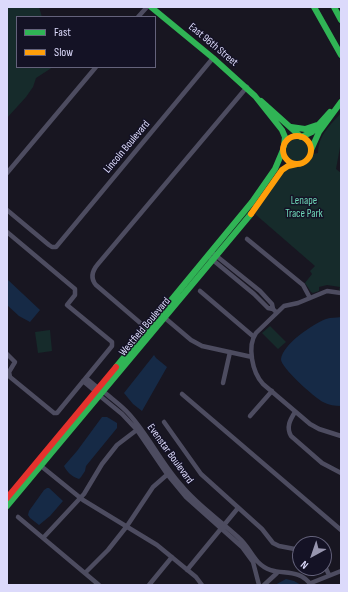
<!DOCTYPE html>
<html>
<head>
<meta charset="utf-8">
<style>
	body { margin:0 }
	#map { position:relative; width:348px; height:592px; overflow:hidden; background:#181621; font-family:"Sofia Sans Condensed",sans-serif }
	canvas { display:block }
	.frame { position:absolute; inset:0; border:8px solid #dcdafb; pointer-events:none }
	.legend { position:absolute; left:16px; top:16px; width:140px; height:52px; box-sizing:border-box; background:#141225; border:1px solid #64627b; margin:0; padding:5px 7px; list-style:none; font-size:12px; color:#dcdafb }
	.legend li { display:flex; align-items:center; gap:8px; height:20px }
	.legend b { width:20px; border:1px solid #64627b }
	.north { position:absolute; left:292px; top:536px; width:40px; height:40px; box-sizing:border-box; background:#141225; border:1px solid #64627b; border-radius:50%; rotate:220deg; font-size:11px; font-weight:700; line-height:16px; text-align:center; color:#dcdafb }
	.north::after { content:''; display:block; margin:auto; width:14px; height:18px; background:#9795af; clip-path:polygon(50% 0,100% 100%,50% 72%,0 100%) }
</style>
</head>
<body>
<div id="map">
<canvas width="348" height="592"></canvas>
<div class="frame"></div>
<ul class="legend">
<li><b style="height:5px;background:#30b455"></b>Fast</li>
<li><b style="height:5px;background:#ff9f0a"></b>Slow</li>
</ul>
<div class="north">N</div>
</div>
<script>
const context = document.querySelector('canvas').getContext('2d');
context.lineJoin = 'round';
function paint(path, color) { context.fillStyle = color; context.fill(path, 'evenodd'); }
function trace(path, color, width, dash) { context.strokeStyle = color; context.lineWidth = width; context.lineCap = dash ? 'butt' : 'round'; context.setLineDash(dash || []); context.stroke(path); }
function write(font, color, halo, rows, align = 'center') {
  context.font = font + ' "Sofia Sans Condensed",sans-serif'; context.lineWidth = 3; context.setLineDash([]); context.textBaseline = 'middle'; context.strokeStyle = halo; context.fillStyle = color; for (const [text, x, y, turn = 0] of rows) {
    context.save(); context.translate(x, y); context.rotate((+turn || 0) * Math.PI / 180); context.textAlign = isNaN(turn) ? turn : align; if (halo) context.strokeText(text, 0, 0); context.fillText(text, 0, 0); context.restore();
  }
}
paint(new Path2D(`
	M 7,7 L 39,7 L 42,17 L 17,17 L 17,67 L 53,67 L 36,78 L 33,87 L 26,97 L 7,118 Z
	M 341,113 L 341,142 L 336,169 L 341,173 L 341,291 L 339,290 L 340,287 L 327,285 L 319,287 L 319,291 L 313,293 L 311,292 L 305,283 L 312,274 L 310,271 L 315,266 L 255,214 C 260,207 281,172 286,170 C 298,163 305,168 313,154 L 318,153 C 318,136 330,125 341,113 Z
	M286 150a11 11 0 1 1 22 0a11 11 0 1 1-22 0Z
	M 270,326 L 286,342 L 278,349 L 262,333 Z
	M 50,330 L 52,351 L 38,353 L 35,332 Z`), '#162b2b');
paint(new Path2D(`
	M 7,279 L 40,310 L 30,322 L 19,316 L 7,305 Z
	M 341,317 L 341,406 C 335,406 329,405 323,402 C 315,398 280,367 281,359 C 283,344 313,324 326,319 C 331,317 336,318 341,317 Z
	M 154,355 L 156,358 L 167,367 L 142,411 L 133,404 L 124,393 Z
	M 102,417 L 107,417 L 117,423 L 117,428 L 86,466 L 85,471 L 81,477 L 79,479 C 72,477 67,472 64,466 L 77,451 Z
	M 47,488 L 49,488 L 63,501 L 50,516 L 39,525 L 30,518 L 28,515 L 29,511 L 44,490 Z
	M 286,579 L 294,581 L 301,585 L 275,585 Z`), '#162a46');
trace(new Path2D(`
	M 138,17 L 147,7
	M 7,173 L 96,67
	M 7,210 L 49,245 L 52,247 L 56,247 L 213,58
	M 7,232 L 75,289 L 75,295 L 67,305 L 112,342 L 112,346 L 57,413 L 54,413 L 10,377 L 9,372 L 15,362 L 7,354
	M 247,239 L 303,285 L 310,298
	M 214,254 L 260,291 L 272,304 L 273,309 L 276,312
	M 208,256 L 254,294 L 268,308 L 273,309
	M 200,291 L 254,337
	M 341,293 L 327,291 L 298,303 L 284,306 L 256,333 C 247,346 252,372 263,384 L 310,424 L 319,429 L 341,436
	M 165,318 L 191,340 L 202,346 L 252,357
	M 152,333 L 96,285 C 90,278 92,271 98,264 L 247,87
	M 86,378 L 98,388
	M 83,381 L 95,391
	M 223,383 L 230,352
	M 104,392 C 112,399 122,406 129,414 C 149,436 161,463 181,485 C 198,506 220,520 239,538 C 247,545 251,554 258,562 C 275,580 296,564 311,585
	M 182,394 L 341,530
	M 100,396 L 122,414 L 137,430 L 167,474 L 186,497 L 242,547 L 253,562 L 259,585
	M 295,412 C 290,420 286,427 291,436 L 322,463 L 341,473
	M 250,416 L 272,391
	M 164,422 L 201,474 L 262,529 L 273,543 L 279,546 L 300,550
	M 41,466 L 83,500 L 157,545 L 196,577 L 202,585
	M 18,517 L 99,585
	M 43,538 L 84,494 L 102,464 L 117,445 L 138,429
	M 324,564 L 329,575
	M 187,570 L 238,508
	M 85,573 L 108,550 L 127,526 L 153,487 L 169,473
	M 311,583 L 341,571
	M 149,585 L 172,557
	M 264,585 L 277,573`), '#4d4c60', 4.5);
trace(new Path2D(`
	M 151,7 L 213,58 L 255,96 L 282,130 L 285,137 L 284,146
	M 314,7 L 341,55
	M 334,7 L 341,20
	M 261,101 L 300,136
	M 291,127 L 305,129 L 317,125
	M 301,137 L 312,132 L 330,112
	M 311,150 L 319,132 L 341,102
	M 116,367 L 252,202 L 275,169 L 283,150
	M 7,506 L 251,214`), '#30b455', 6);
trace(new Path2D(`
	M283 150a14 14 0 1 1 28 0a14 14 0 1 1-28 0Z
	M 251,214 L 282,170 L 288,166 L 297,164`), '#ff9f0a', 6);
trace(new Path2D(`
	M 7,498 L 116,367`), '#e5322d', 6);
write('11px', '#dcdafb', '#141225', [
	["East 96th Street",213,45,40],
	["Lincoln Boulevard",127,147,-50],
	["Westfield Boulevard",145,327,-50],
	["Evenstar Boulevard",170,454,54]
]);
write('11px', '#6dd4b6', '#141225', [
	["Lenape",304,201],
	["Trace Park",304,214]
]);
</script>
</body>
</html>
